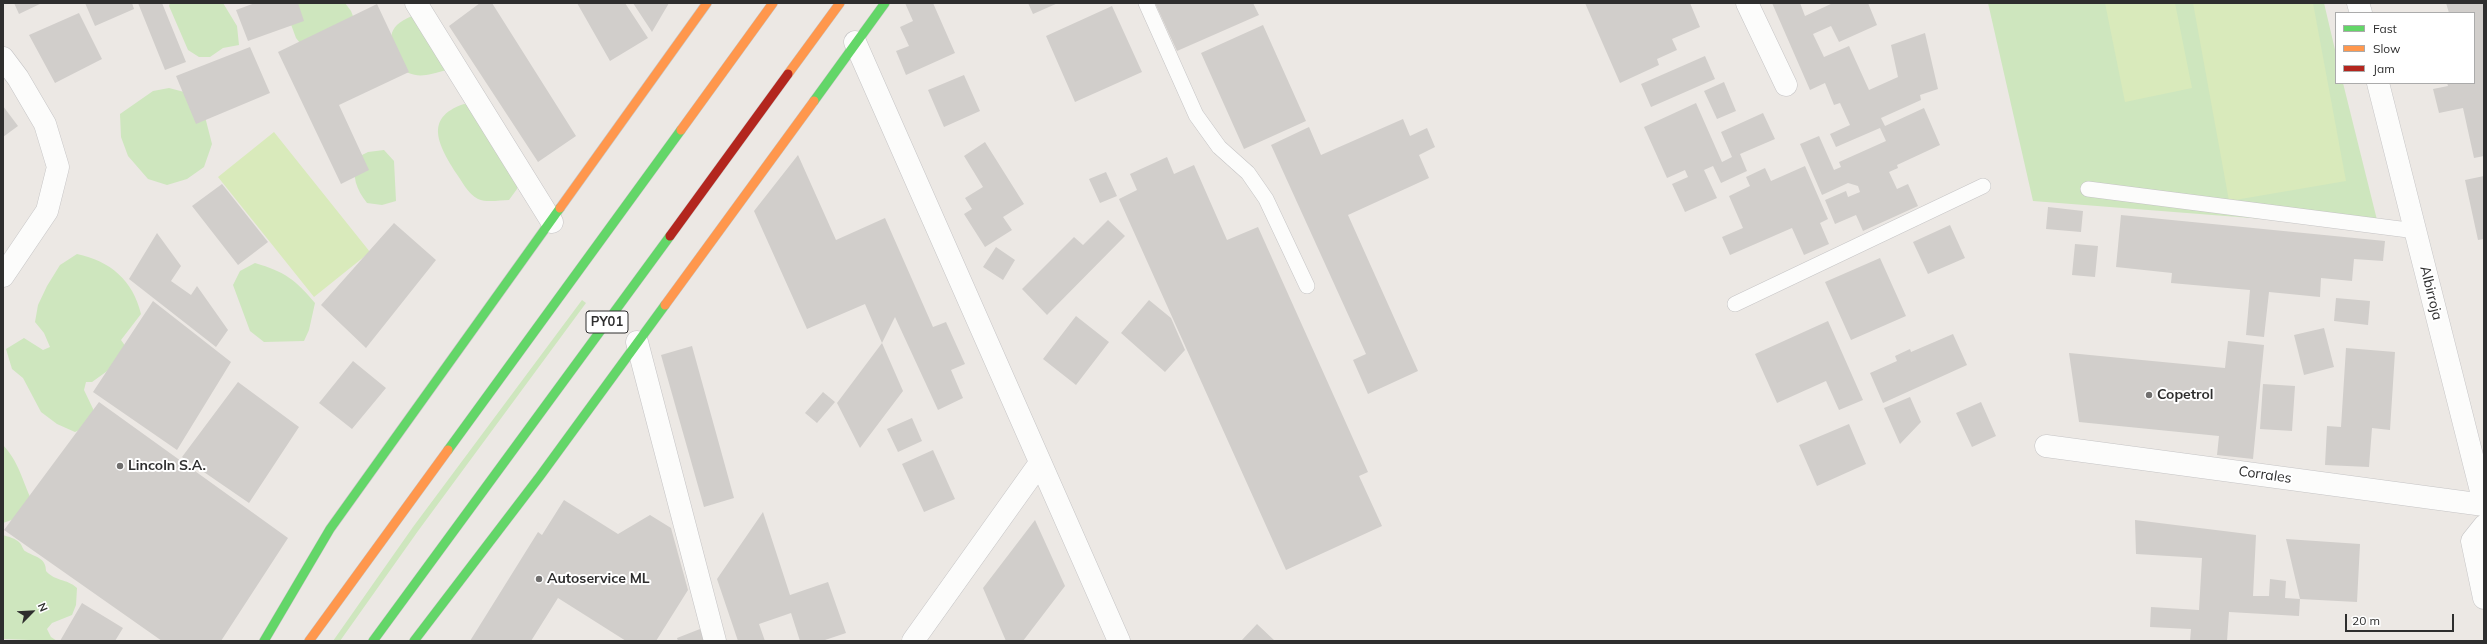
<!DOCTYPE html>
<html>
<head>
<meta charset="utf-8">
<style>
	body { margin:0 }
	#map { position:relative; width:2487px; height:644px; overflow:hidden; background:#ece8e4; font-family:Mulish,sans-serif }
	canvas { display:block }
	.frame { position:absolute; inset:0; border:4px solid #2e2e2e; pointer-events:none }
	.legend { position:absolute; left:2335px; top:12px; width:140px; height:72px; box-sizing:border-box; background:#fff; border:1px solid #ababab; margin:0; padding:5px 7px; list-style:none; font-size:12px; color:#2e2e2e }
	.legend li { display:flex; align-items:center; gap:8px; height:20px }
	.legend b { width:20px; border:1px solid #ababab }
	.north { position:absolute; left:12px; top:592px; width:40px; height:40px; -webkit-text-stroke:3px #fff; paint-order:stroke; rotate:66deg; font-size:11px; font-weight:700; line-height:16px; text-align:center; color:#2e2e2e }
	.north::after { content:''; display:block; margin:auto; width:14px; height:18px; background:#2e2e2e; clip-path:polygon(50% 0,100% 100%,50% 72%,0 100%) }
	.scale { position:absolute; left:2345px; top:614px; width:109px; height:18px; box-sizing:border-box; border:2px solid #2e2e2e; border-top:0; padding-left:5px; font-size:12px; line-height:14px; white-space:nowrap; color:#2e2e2e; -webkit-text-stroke:3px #fff; paint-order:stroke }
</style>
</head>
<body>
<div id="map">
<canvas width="2487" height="644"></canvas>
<div class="frame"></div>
<ul class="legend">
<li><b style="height:5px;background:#63d668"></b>Fast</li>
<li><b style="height:5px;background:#ff974d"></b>Slow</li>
<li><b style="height:5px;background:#b3261e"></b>Jam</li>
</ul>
<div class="north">N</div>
<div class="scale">20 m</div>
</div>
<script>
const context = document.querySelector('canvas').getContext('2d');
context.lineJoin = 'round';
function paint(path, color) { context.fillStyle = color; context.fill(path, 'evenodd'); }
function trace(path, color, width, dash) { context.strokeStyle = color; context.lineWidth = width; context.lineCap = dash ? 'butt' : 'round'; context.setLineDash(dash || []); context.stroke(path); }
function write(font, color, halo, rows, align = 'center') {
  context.font = font + ' Mulish,sans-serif'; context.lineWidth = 4; context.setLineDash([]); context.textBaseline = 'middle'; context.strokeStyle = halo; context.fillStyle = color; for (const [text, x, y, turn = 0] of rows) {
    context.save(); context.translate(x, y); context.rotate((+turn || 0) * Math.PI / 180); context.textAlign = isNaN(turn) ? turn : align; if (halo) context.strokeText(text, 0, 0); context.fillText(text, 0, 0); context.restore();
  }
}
paint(new Path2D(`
	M 170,3 L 223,3 L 237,26 L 239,45 L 223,48 L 210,57 L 199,57 L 188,50 L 169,6 Z
	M 297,3 L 345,3 L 351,11 L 356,24 L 308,53 L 296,38 L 289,19 Z
	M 1988,3 L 2324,3 L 2336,54 L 2336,83 L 2343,83 L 2379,228 L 2033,201 Z
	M 412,16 C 453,15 448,38 447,70 C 424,76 415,80 395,65 C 391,39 384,28 412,16 Z
	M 169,88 L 188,93 L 202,105 L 212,144 L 204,167 L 187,179 L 167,185 L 148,179 L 128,156 L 121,137 L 120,114 L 153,91 Z
	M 464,104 L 479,106 L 518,172 L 517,189 L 509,200 C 500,200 487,203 478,199 C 468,194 462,181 456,173 C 440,147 422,118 464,104 Z
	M 384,150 L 394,161 L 396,201 L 382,205 L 367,203 C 356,189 352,177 356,158 L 368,152 Z
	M 77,254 C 110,261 133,280 141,314 L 121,340 L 131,354 L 92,382 L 86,382 L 84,390 L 95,413 L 86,427 L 75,432 L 57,424 L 41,412 L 23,378 L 12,369 L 6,349 L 24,338 L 43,350 L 50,347 L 44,333 L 35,322 L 38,305 L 47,286 L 60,265 Z
	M 255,263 C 285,272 295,279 315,303 L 309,330 L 304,341 L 264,342 L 250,331 L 233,285 L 240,271 Z
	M 582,300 L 586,303 L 418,531 L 340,641 L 333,641 L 413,527 Z
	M 3,445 C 19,462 22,480 32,501 L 26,515 L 3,523 Z
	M 3,535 C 9,537 15,538 20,543 C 22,545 23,550 25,551 C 34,557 46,557 46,571 C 56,582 66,578 77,588 L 76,605 L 72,615 L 52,623 L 47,629 L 51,637 L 57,641 L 3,639 Z`), '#cee6be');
paint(new Path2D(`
	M 2105,3 L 2175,3 L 2192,88 L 2125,102 Z
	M 2193,3 L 2313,3 L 2346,181 L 2229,201 Z
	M 274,132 L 370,252 L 314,297 L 218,177 Z`), '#d9eabb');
paint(new Path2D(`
	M 14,3 L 42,3 L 19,14 Z
	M 85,3 L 132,3 L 134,9 L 95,26 Z
	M 138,3 L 162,3 L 186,62 L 165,70 Z
	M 255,3 L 298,3 L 304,21 L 248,41 L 236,10 Z
	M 480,3 L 492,3 L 576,136 L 538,162 L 449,26 Z
	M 577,3 L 625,3 L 648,38 L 610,61 Z
	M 633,3 L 669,3 L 652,32 Z
	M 905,3 L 933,3 L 955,53 L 906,75 L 896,51 L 909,46 L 900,27 L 913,21 Z
	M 1028,3 L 1058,3 L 1033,14 Z
	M 1155,3 L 1253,3 L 1259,15 L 1177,51 Z
	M 1585,3 L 1690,3 L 1700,27 L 1672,39 L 1677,50 L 1657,59 L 1659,65 L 1620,83 Z
	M 1772,3 L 1800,3 L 1805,16 L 1833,3 L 1868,3 L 1877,25 L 1839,42 L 1831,26 L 1813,34 L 1824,57 L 1849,46 L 1869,90 L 1898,77 L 1891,45 L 1925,33 L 1938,89 L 1920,95 L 1921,100 L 1881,118 L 1885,126 L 1924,108 L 1940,145 L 1897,165 L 1898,168 L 1889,172 L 1897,189 L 1908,184 L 1918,206 L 1863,231 L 1856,215 L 1835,224 L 1825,200 L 1846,191 L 1848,197 L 1860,192 L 1858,186 L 1848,183 L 1822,195 L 1800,144 L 1819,136 L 1834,170 L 1841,167 L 1839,162 L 1886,141 L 1880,128 L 1836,147 L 1830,134 L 1850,125 L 1840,103 L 1834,105 L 1825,83 L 1810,90 Z
	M 2446,3 L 2484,3 L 2484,156 L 2474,158 L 2463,108 L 2439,113 L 2433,89 L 2448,86 L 2447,83 L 2474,83 L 2474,13 L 2449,13 Z
	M 377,4 L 409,72 L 339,105 L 369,170 L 341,184 L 278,52 Z
	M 1112,6 L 1142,72 L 1075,102 L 1046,36 Z
	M 79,13 L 102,59 L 55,83 L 29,35 Z
	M 1263,25 L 1306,121 L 1244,149 L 1201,53 Z
	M 250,47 L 270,93 L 196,124 L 176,76 Z
	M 1705,56 L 1715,79 L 1651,107 L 1641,84 Z
	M 964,75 L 980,111 L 944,127 L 928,90 Z
	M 1724,82 L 1736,111 L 1717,119 L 1704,91 Z
	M 1696,103 L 1722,162 L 1732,157 L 1721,132 L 1763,113 L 1775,139 L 1740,154 L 1747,171 L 1721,183 L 1713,166 L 1704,170 L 1717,198 L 1685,212 L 1672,184 L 1688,177 L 1685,170 L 1667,178 L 1644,127 Z
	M 3,106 L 18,126 L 3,137 Z
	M 1403,119 L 1410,136 L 1427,128 L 1435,147 L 1419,155 L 1429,178 L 1348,215 L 1418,371 L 1368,394 L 1353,360 L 1366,354 L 1271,145 L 1309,127 L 1321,155 Z
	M 985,142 L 1024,204 L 1003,217 L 1012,230 L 985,247 L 964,214 L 972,209 L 965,198 L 983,187 L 964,156 Z
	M 798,155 L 836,240 L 885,218 L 933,327 L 946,322 L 965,364 L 951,370 L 963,398 L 938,410 L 895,317 L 882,343 L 865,304 L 807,329 L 754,211 Z
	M 1167,157 L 1174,174 L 1194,165 L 1227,240 L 1258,227 L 1368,472 L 1359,476 L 1382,526 L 1286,570 L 1119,199 L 1137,190 L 1130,174 Z
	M 1805,166 L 1828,219 L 1820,223 L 1829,244 L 1804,255 L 1792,228 L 1730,255 L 1722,237 L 1743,228 L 1729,196 L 1750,186 L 1746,177 L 1765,168 L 1771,181 Z
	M 1106,172 L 1117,196 L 1100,203 L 1089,179 Z
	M 2484,176 L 2484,239 L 2478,240 L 2465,180 Z
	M 222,184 L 268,242 L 238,265 L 192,206 Z
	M 2048,207 L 2083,211 L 2081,232 L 2046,229 Z
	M 2121,215 L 2385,241 L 2383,261 L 2354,259 L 2352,281 L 2321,278 L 2320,297 L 2269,292 L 2264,337 L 2246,335 L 2250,290 L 2171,283 L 2172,273 L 2116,267 Z
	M 1108,220 L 1125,236 L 1047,315 L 1022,289 L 1074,237 L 1083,245 Z
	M 394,223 L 436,260 L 366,348 L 321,305 Z
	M 1950,225 L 1965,258 L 1928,274 L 1913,242 Z
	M 157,233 L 181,266 L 171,281 L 191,295 L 197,286 L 228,330 L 216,347 L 129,279 Z
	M 2075,244 L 2098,246 L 2095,277 L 2072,275 Z
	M 996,247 L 1015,260 L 1003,280 L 983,267 Z
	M 1880,258 L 1906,316 L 1851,340 L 1825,282 Z
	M 2336,298 L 2370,301 L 2368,325 L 2334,321 Z
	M 1149,300 L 1171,318 L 1185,350 L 1165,372 L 1121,333 Z
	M 153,301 L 231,362 L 177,450 L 93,392 Z
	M 1076,316 L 1109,342 L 1076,385 L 1043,359 Z
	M 1828,321 L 1863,400 L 1839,410 L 1826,381 L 1777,403 L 1755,354 Z
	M 2324,328 L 2334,367 L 2304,375 L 2294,335 Z
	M 1953,334 L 1967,365 L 1883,403 L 1870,373 L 1897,361 L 1895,356 L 1910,349 L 1911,352 Z
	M 2228,341 L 2264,345 L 2253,459 L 2217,455 L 2219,436 L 2079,422 L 2069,353 L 2225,368 Z
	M 882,343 L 903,391 L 860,448 L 837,403 Z
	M 692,346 L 734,498 L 704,507 L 661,355 Z
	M 2346,348 L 2395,352 L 2390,430 L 2372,428 L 2369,467 L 2325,465 L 2327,426 L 2341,427 Z
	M 353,361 L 386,388 L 352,429 L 319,403 Z
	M 238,382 L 299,427 L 249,503 L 182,457 Z
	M 2263,384 L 2295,386 L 2292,431 L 2260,429 Z
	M 823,392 L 835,402 L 817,423 L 805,413 Z
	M 1910,397 L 1921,422 L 1900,444 L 1884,408 Z
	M 99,402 L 288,538 L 221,641 L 162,641 L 4,530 Z
	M 1981,402 L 1996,436 L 1972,447 L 1956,413 Z
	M 912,418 L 922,441 L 898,452 L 887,429 Z
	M 1849,424 L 1866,464 L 1817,486 L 1799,445 Z
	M 933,450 L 955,499 L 924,512 L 902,464 Z
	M 564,500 L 618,534 L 650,515 L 671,528 L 688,590 L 656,641 L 626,641 L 558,598 L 531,641 L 470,641 L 538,532 L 542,535 Z
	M 763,512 L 790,595 L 828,582 L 846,633 L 822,641 L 800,641 L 791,613 L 759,624 L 765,641 L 738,641 L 717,579 Z
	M 1035,520 L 1065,586 L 1023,641 L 1006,641 L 983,588 Z
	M 2135,520 L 2256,535 L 2253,596 L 2269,596 L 2270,579 L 2286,581 L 2285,598 L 2300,599 L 2286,539 L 2360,544 L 2357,602 L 2300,599 L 2299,616 L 2229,612 L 2227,641 L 2190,641 L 2191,629 L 2150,627 L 2151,607 L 2199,610 L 2202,558 L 2136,554 Z
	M 82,603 L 123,628 L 115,641 L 60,641 Z
	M 1257,624 L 1275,641 L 1241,641 Z
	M 700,629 L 705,641 L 678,641 L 677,638 Z`), '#d1cecb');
const lane = new Path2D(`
	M 1146,3 L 1196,115 L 1219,147 L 1248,173 L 1266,199 L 1307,286
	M 2088,189 L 2416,231
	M 1735,304 L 1983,186`);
const street = new Path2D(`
	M 416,3 L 552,222
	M 1747,3 L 1786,85
	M 2358,3 L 2361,13
	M 855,42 L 1119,641
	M 3,58 L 18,78 L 45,124 L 58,167 L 47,211 L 3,276
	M 2378,83 L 2484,503
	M 637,342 L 715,641
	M 2046,446 L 2484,505
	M 2484,526 L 2472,541 L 2484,598
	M 913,641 L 1040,463`);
const fast = new Path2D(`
	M 814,101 L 885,3
	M 448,450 L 681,130
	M 264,641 L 330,529 L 560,208
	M 373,641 L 670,236
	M 414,641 L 540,476 L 665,305`);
const slow = new Path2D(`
	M 788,74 L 840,3
	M 681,130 L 773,3
	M 560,208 L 707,3
	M 665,305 L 814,101
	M 309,641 L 448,450`);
const jam = new Path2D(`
	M 670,236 L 788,74`);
trace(lane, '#c5c4c5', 16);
trace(street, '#c5c4c5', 23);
trace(fast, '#c6c5c4', 10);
trace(slow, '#c6c5c4', 10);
trace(jam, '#c6c5c4', 10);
trace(lane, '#fcfcfb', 15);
trace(street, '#fcfcfb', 22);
trace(fast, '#63d668', 9);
trace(slow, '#ff974d', 9);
trace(jam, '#b3261e', 9);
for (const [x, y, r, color] of [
	[2149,395,4,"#706f6e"],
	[120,466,4,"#706f6e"],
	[539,579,4,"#706f6e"]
]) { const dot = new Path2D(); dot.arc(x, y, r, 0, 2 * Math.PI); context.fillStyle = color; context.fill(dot); trace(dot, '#fff', 1.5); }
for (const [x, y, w] of [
	[607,322,42]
]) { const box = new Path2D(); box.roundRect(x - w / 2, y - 11, w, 22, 3); context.fillStyle = '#fff'; context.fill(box); trace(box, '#2e2e2e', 1); }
write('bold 13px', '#2e2e2e', null, [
	["PY01",607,322]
]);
write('14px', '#2e2e2e', '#fff', [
	["Albirroja",2431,293,76],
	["Corrales",2265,475,8]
]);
write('bold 14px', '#2e2e2e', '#fff', [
	["Copetrol",2157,395],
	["Lincoln S.A.",128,466],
	["Autoservice ML",547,579]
], 'left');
</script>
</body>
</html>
